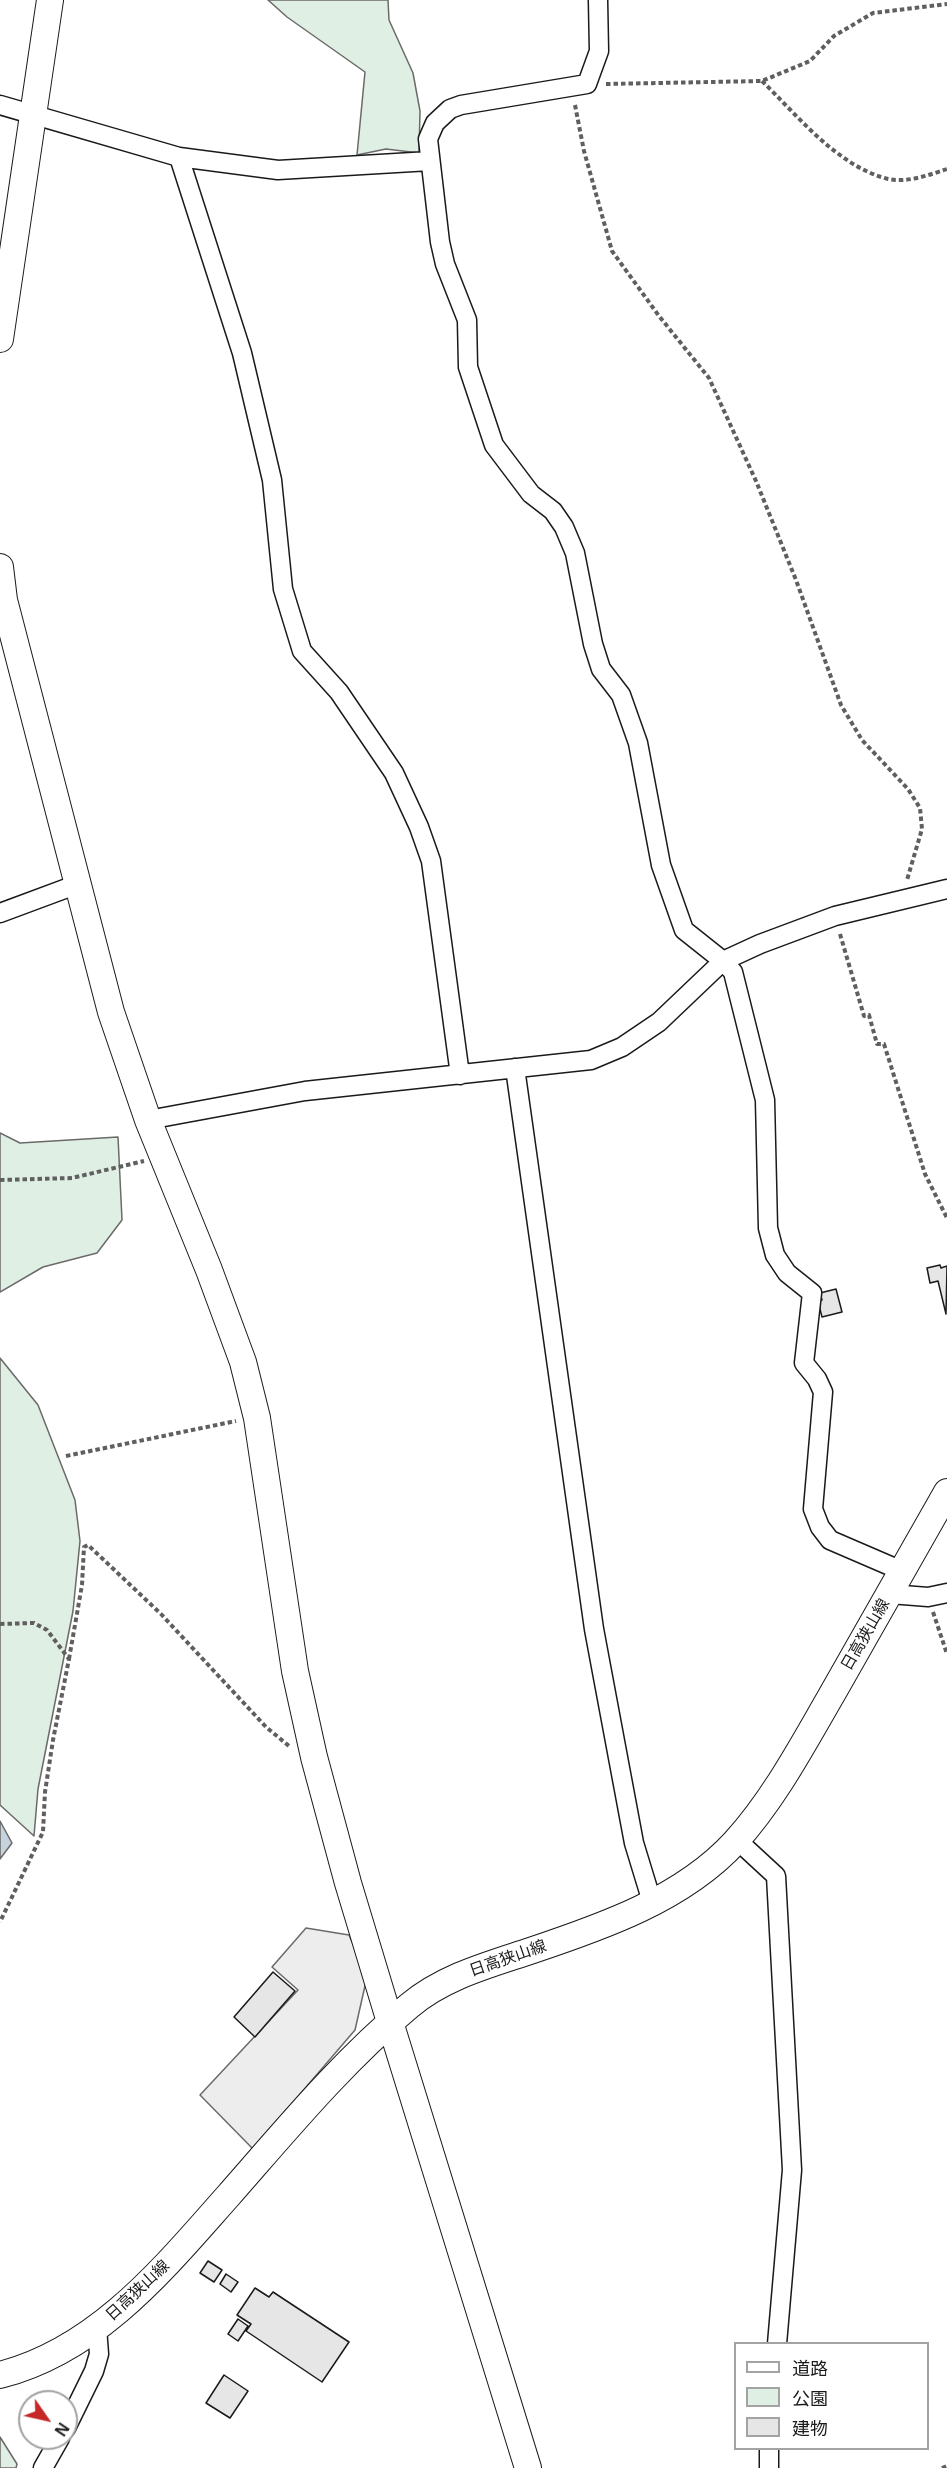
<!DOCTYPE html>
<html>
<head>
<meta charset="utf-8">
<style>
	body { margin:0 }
	#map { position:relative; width:947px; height:2468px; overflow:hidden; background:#fff; font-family:Helvetica,"Noto Sans JP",sans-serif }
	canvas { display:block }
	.legend { position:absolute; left:734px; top:2342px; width:195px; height:108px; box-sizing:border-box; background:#fff; border:2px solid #a3a3a3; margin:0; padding:8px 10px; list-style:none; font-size:18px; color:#1a1a1a }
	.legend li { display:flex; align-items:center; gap:12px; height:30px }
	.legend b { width:30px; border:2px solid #a3a3a3 }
	.north { position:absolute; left:18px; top:2390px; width:60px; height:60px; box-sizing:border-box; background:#fff; border:2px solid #a3a3a3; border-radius:50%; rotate:124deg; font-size:16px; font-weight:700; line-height:24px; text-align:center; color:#1a1a1a }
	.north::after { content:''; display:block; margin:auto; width:21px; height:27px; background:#c62828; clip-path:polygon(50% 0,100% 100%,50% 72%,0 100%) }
</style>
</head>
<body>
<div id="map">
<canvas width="947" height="2468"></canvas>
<ul class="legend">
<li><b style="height:8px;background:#fff"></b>道路</li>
<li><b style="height:16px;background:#e0efe3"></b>公園</li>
<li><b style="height:16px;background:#e6e6e6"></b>建物</li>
</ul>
<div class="north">N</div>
</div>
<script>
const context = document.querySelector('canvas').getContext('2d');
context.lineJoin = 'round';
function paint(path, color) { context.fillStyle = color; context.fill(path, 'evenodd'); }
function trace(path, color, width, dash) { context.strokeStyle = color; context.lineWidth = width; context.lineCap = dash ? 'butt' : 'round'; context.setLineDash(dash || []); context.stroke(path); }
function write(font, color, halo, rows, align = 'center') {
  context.font = font + ' Helvetica,"Noto Sans JP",sans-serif'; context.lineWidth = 4.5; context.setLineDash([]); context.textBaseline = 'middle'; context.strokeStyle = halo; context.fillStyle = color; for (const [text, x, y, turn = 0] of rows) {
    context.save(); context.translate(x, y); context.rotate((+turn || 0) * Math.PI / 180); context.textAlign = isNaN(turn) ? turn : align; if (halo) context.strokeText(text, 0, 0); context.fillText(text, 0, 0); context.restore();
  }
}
const green = new Path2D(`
	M 268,0 L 388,0 L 389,20 L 413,73 L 420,111 L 419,153 L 386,149 L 357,155 L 365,72 L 287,17 Z
	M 0,1133 L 20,1143 L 118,1137 L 122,1220 L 97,1253 L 43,1267 L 0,1292 Z
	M 0,1358 L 38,1405 L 75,1500 L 80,1541 L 73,1611 L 38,1789 L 34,1836 L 0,1805 Z
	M 0,2437 L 17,2464 L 16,2468 L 0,2468 Z`);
paint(green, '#e0efe3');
trace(green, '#6a6a6a', 1.5);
const parking = new Path2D(`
	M 306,1928 L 349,1935 L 367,1977 L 355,2030 L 253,2149 L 200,2095 L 298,1990 L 272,1967 Z`);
paint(parking, '#ededed');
trace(parking, '#6a6a6a', 1.5);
const water = new Path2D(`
	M 0,1821 L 12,1843 L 0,1859 Z`);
paint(water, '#c6d2dc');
trace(water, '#6a6a6a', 1.5);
const building = new Path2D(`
	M 940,1265 L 941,1268 L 947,1266 L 946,1314 L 938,1281 L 930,1283 L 927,1268 Z
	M 836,1289 L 842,1312 L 822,1317 L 818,1301 L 822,1300 L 820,1293 Z
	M 273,1972 L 295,1991 L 255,2037 L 234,2017 Z
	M 208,2261 L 222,2270 L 214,2282 L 200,2273 Z
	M 226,2274 L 238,2282 L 231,2292 L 220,2284 Z
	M 255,2288 L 269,2297 L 273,2292 L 349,2342 L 322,2382 L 246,2331 L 251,2324 L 237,2315 Z
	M 238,2319 L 248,2326 L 238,2341 L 228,2334 Z
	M 224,2375 L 248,2391 L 230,2418 L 206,2403 Z`);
paint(building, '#e6e6e6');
trace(building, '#1a1a1a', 1.5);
const street = new Path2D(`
	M 598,0 L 599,51 L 587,84 L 461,105 L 450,109 L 435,123 L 428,139 L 440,242 L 445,264 L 467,320 L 468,367 L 494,445 L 531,494 L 553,511 L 564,527 L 575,553 L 593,644 L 601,669 L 621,695 L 638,743 L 661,865 L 684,930 L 723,961 L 733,972 L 765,1100 L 768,1228 L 775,1255 L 787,1273 L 812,1293 L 804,1363 L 817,1379 L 823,1392 L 813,1509 L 820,1527 L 830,1540 L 902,1571
	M 0,105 L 179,157 L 278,170 L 430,161
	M 179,157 L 242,353 L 272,480 L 283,589 L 302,651 L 339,692 L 394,773 L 419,827 L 431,861 L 460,1075
	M 0,913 L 78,884
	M 515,1068 L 594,1629 L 634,1843 L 652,1902
	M 148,1120 L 305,1091 L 591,1060 L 622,1047 L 659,1022 L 723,961 L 760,944 L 835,916 L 947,889
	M 890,1594 L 928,1597 L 947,1593
	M 737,1840 L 776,1876 L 792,2170 L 777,2344
	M 66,2428 L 94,2371 L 99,2354 L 97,2328
	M 43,2468 L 60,2438
	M 769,2468 L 769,2448`);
const secondary = new Path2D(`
	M 0,339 L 50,0
	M 0,567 L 4,600 L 111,1012 L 148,1120 L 209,1270 L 243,1362 L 257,1418 L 295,1671 L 314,1757 L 348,1883 L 390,2022 L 528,2468
	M 0,2375 C 98,2350 164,2268 228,2196 C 286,2130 342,2062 409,2006 C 443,1977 488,1965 530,1951 C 602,1927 683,1899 735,1842 C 774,1799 802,1746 831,1696 C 870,1628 909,1560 947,1492`);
trace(street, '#1a1a1a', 21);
trace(secondary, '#1a1a1a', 28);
trace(new Path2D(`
	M 762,81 C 798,116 837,166 888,179 C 907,183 929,175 947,169
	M 606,84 L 762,81 L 810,61 L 834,36 L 873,13 L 947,4
	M 575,105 L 584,151 L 612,251 L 659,316 L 709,378 L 756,481 L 796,580 L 841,705 L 862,740 L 908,789 L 920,808 L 922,829 L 907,880
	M 840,934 L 864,1016 L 869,1015 L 877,1044 L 884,1044 L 925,1174 L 947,1218
	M 0,1180 L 72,1178 L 144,1161
	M 66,1456 L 236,1421
	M 933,1612 L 947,1654
	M 0,1624 L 34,1623 L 47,1630 L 69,1659 L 53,1740 L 45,1792 L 43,1832 L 0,1922
	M 69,1659 L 82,1585 L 84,1547 L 88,1545 L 161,1614 L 266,1727 L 289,1746
	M 942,2468 L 947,2466`), '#5f5f5f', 4, [4.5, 3]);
trace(street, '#fff', 18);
trace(secondary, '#fff', 26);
write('16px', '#1a1a1a', '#fff', [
	["日高狭山線",866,1635,-60],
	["日高狭山線",508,1959,-19],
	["日高狭山線",138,2291,-43]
]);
</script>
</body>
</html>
